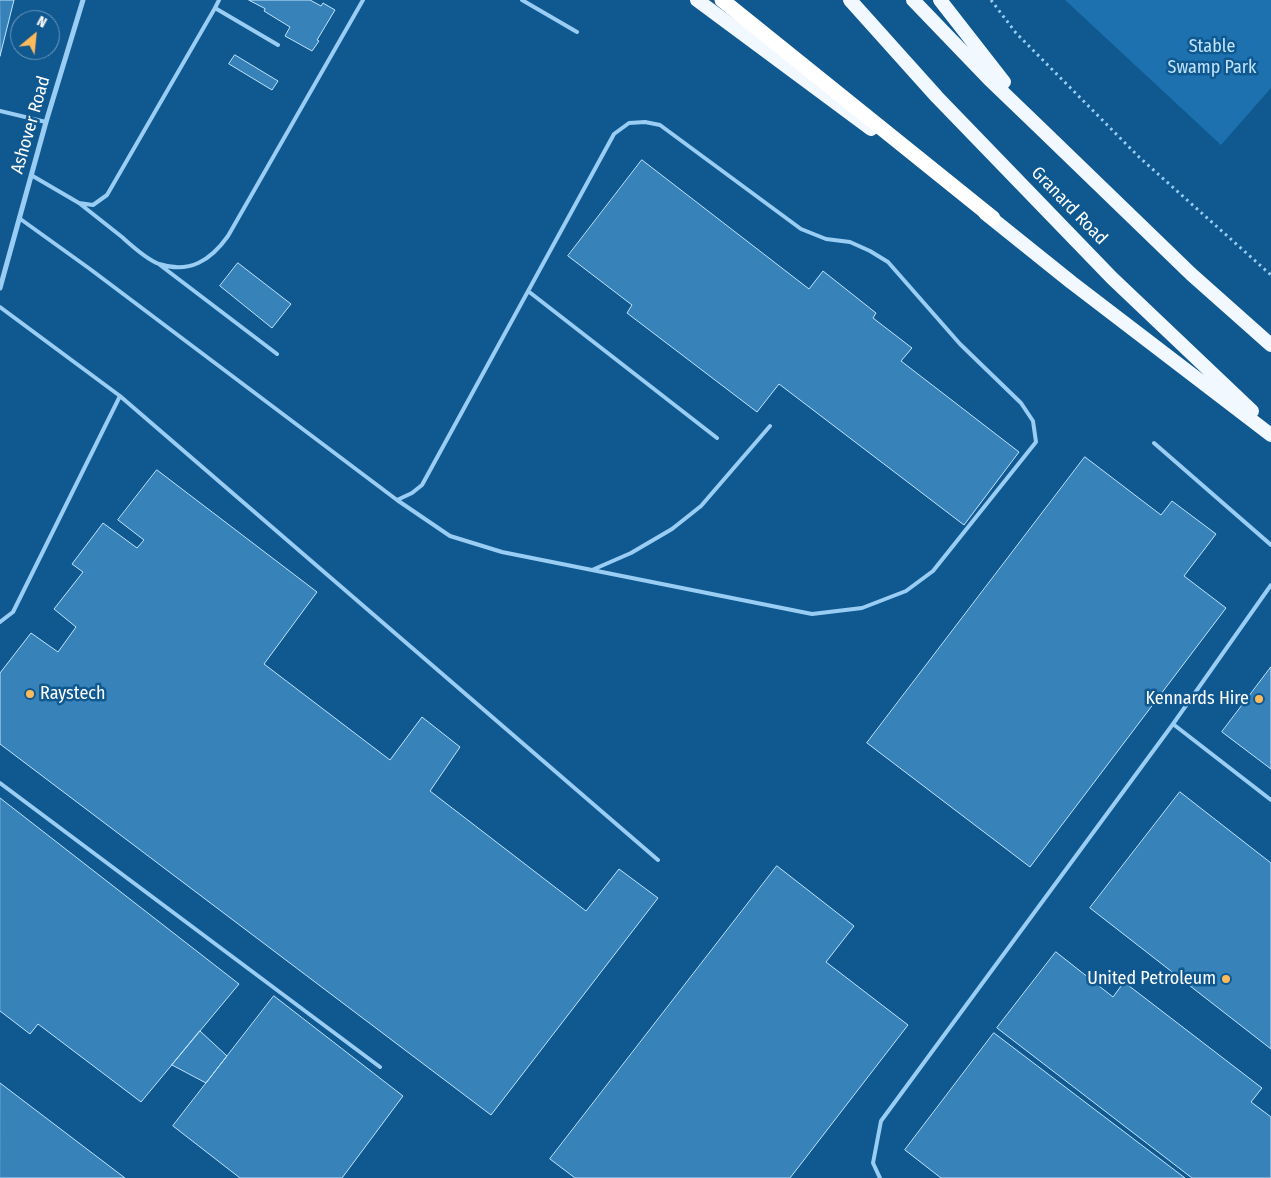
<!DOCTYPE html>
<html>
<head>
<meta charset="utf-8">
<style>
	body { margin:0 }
	#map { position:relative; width:1271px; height:1178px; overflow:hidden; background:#0f5890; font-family:"Fira Sans Condensed",sans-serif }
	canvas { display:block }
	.north { position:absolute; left:10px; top:10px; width:50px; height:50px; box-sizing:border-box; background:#0f5890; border:1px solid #6f9bbc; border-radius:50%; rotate:28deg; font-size:14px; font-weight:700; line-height:20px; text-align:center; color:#fff }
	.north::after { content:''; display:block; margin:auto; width:18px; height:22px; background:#ffbb5b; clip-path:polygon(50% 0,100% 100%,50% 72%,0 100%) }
</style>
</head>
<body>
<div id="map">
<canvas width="1271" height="1178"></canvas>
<div class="north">N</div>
</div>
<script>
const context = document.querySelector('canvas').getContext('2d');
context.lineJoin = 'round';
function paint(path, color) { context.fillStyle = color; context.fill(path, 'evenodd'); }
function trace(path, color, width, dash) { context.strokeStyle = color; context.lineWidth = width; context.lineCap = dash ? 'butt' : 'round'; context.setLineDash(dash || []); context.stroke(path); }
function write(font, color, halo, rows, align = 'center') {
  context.font = font + ' "Fira Sans Condensed",sans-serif'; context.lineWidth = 5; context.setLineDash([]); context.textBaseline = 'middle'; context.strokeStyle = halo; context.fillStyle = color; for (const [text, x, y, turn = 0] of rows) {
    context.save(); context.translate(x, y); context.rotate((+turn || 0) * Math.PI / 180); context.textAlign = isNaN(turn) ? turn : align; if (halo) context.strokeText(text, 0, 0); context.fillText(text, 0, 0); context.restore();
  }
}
paint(new Path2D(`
	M 1065,0 L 1271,0 L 1271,88 L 1221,145 Z`), '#1d71ae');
const building = new Path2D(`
	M 0,0 L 14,0 L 0,56 Z
	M 249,0 L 310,0 L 321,6 L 323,3 L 335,10 L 317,40 L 319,41 L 312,51 L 285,36 L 290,27 L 264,11 L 265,9 Z
	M 235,55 L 278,81 L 272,90 L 229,64 Z
	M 642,160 L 809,289 L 823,271 L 876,313 L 873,318 L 912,348 L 901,361 L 1019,452 L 964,525 L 779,384 L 757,412 L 627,313 L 632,305 L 568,256 Z
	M 238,263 L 291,304 L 272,328 L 220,286 Z
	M 1085,457 L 1161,515 L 1172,501 L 1216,534 L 1184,576 L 1226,608 L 1030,867 L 867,743 Z
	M 157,470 L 317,592 L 264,664 L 390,760 L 422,717 L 460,747 L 430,791 L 586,911 L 619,869 L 658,898 L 491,1115 L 0,744 L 0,673 L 31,633 L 58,652 L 76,627 L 54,609 L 83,572 L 72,564 L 103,523 L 137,548 L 144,540 L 118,520 Z
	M 1271,667 L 1271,769 L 1222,732 Z
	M 1180,792 L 1271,863 L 1271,1049 L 1090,908 Z
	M 0,798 L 239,984 L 141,1102 L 38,1024 L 30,1034 L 0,1011 Z
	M 777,866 L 854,926 L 826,962 L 908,1025 L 790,1178 L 575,1178 L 550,1159 Z
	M 1056,952 L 1113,997 L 1124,982 L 1262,1088 L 1251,1102 L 1271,1117 L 1271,1178 L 1192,1178 L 997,1028 Z
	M 274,996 L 403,1096 L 342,1178 L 240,1178 L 173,1126 Z
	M 200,1031 L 227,1056 L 206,1083 L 172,1065 Z
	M 994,1033 L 1185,1178 L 941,1178 L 905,1150 Z
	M 0,1083 L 125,1178 L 0,1178 Z`);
paint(building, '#3782b9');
trace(building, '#c0e4fe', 1);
trace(new Path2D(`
	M 991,0 L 1016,33 L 1139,157 L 1271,275`), '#99cdf4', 3, [2.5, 4]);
trace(new Path2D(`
	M 522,0 L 577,32
	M 215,8 L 219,0
	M 0,111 L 46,122
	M 31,175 L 79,203 L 93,205 L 107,195 L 215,8 L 278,45
	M 79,203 C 94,215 108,226 122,237 C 132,246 146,259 159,264 C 190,274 211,260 228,236 L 363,0
	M 19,218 L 90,269 L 397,500 L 450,536 L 502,552 L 812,614 L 862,608 L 906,591 L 933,571 L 1036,442 L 1033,421 L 1021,403 L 960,344 L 888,262 L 870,251 L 850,242 L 826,239 L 801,229 L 660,125 L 645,122 L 629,123 L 614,134 L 422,485 L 412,493 L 397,500
	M 160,265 L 277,354
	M 528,291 L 717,438
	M 0,307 L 120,396 L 658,860
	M 1154,443 L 1271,545
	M 592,570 L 631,553 L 672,529 L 701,506 L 770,426
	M 0,622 L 13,612 L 120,396
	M 1173,724 L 1271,800
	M 0,783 L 380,1067
	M 880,1178 L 873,1163 L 881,1121 L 1173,724 L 1271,585`), '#99cdf4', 4);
trace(new Path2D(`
	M 0,288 L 46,122 L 83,0`), '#99cdf4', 5);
trace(new Path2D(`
	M 697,0 L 871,129
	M 850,0 L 937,97 L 1112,278 L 1252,411
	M 913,0 L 989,79 L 1040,128 L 1191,274 L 1271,345
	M 940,0 L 1004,82
	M 985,213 L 1071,282 L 1271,435`), '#f2f8ff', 14);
trace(new Path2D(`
	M 722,0 L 993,218`), '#fff', 15);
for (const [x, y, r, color] of [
	[30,694,5,"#ffbb5b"],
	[1259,699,5,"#ffbb5b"],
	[1226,979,5,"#ffbb5b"]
]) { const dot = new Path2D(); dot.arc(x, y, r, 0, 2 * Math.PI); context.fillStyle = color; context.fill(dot); trace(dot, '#0f5890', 2); }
write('18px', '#c0e4fe', '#0f5890', [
	["Stable",1212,47],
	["Swamp Park",1212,68]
]);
write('18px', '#fff', '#0f5890', [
	["Ashover Road",31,125,-74],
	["Granard Road",1069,206,46]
]);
write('18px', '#fff', '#0f5890', [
	["Raystech",40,694,"left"],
	["Kennards Hire",1249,699],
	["United Petroleum",1216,979]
], 'right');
</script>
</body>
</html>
